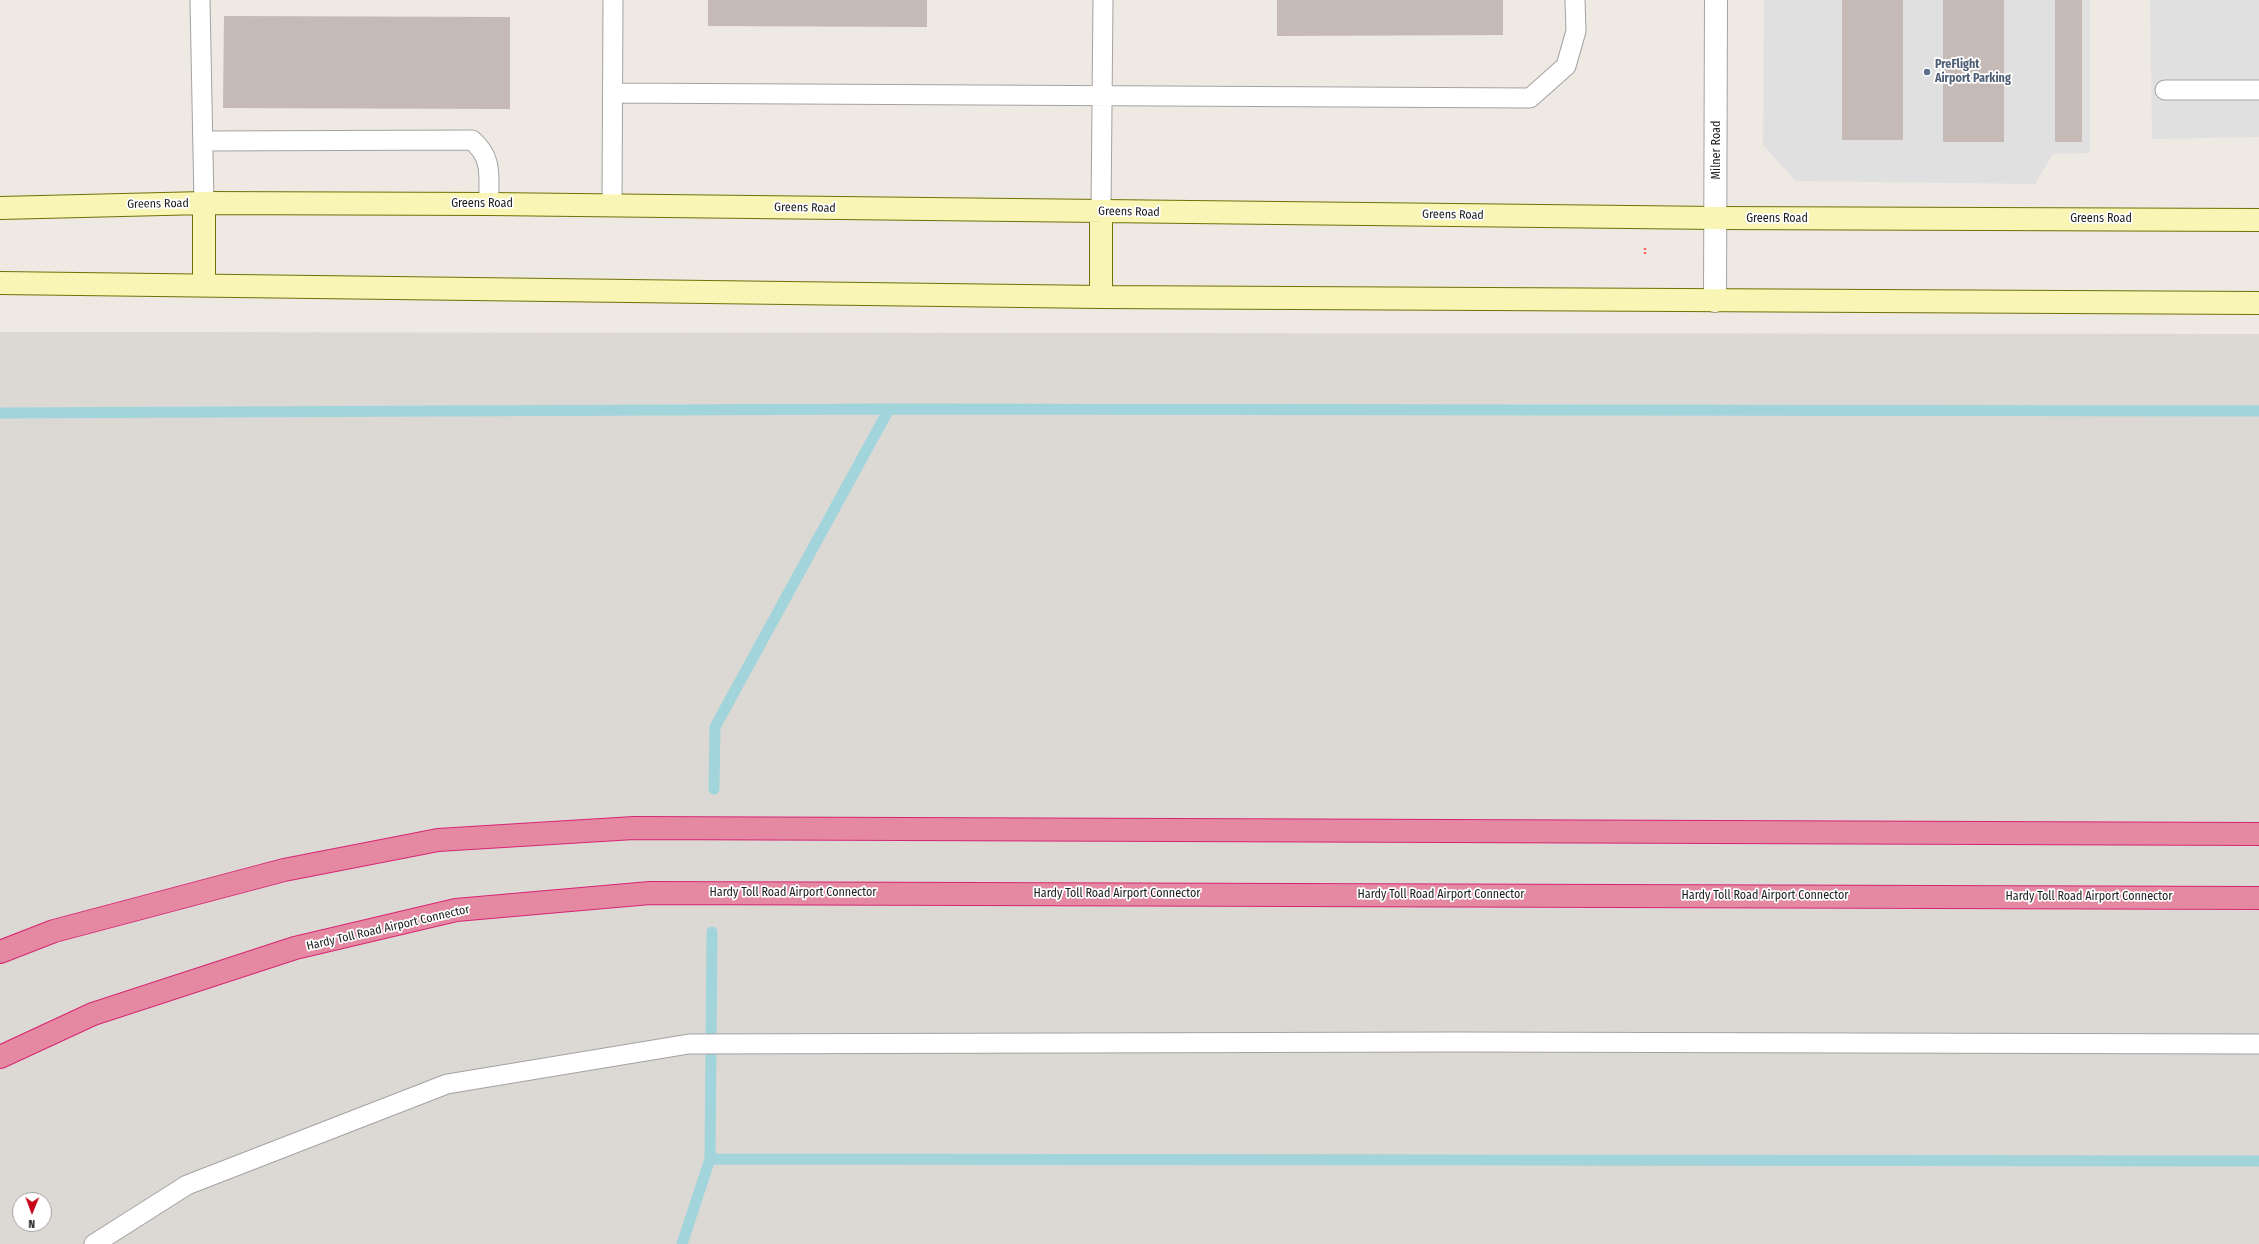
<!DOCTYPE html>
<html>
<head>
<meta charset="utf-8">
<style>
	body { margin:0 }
	#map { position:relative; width:2259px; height:1244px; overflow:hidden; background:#eee9e2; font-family:"Fira Sans Condensed",sans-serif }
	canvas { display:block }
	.north { position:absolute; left:12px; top:1192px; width:40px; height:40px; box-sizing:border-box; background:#fff; border:1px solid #a4a4a4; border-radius:50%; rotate:181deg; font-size:11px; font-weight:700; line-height:16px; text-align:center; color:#1c1c1c }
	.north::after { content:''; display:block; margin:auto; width:14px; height:18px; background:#c70115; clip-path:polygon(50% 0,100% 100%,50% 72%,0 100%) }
</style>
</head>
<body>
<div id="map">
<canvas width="2259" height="1244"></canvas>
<div class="north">N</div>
</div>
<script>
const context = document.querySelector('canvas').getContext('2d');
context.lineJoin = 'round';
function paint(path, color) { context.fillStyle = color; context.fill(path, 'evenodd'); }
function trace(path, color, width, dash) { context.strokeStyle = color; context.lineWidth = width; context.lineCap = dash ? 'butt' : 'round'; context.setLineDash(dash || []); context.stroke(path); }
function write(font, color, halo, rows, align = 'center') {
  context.font = font + ' "Fira Sans Condensed",sans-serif'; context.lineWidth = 3.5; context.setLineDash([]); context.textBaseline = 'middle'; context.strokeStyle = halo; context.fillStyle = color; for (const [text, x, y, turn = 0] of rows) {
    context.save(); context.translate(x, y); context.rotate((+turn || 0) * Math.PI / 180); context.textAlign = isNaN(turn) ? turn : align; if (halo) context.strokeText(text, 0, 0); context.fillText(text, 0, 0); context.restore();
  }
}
paint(new Path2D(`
	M 0,332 L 2259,334 L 2259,1244 L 0,1244 ZM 20,1200 L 44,1200 L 44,1224 L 20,1224 Z`), '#dcd9d4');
paint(new Path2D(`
	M 1764,0 L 2090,0 L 2090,153 L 2053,154 L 2035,184 L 1796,181 L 1763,145 Z
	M 2150,0 L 2259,0 L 2259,137 L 2152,139 Z`), '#e0e0e0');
trace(new Path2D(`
	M 0,413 L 889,409 L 2259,411
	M 714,789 L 715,727 L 889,409
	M 710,1159 L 2259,1161
	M 682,1244 L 710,1159 L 712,932`), '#a2d4db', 11);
paint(new Path2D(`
	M 708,0 L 927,0 L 927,27 L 708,26 Z
	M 1277,0 L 1503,0 L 1503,35 L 1277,36 Z
	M 1842,0 L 1903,0 L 1903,140 L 1842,140 Z
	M 1943,0 L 2004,0 L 2004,142 L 1943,142 Z
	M 2055,0 L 2082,0 L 2082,142 L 2055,142 Z
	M 224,16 L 510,17 L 510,109 L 223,108 Z`), '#c5bab5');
const service = new Path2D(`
	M 200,0 L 204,203
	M 2165,90 L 2259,90
	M 613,93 L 1530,98 L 1566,66 L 1576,31 L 1575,0
	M 203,141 L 472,140 C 494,159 488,177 489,204
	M 612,205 L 613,0
	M 1101,211 L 1103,0
	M 94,1244 L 187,1185 L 447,1084 L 689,1044 L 1456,1042 L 2259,1044`);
const tertiary = new Path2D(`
	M 1715,301 L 1716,0`);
const secondary = new Path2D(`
	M 0,208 L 204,203 L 489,204 L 1717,218 L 2259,220
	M 0,283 L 1101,297 L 2259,303
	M 204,285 L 204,203
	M 1101,297 L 1101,211`);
const motorway = new Path2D(`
	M 0,952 L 54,931 L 284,870 L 438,840 L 634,828 L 2259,834
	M 0,1057 L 93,1014 L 295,948 L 456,910 L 650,893 L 2259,898`);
trace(service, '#a3a3a3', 21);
trace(tertiary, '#a3a3a3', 24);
trace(secondary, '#707105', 24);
trace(motorway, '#d62573', 24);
trace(new Path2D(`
	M 1645,248 L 1645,256`), '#f96968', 2.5, [2, 2]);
trace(service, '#fff', 19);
trace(tertiary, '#fff', 22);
trace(secondary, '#f9f6b5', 22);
trace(motorway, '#e589a3', 22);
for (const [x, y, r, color] of [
	[1927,72,4,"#5c6f8a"]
]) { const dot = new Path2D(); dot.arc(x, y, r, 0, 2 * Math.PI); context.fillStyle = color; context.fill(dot); trace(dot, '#fff', 1.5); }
write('bold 12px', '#4e5e75', '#fff', [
	["PreFlight",1935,65],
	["Airport Parking",1935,79]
], 'left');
write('12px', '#1c1c1c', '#fff', [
	["Milner Road",1717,150,-90],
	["Greens Road",158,204,-1],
	["Greens Road",482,204],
	["Greens Road",805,208,1],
	["Greens Road",1129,212,1],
	["Greens Road",1453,215,1],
	["Greens Road",1777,219],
	["Greens Road",2101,219],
	["Hardy Toll Road Airport Connector",793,893],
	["Hardy Toll Road Airport Connector",1117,894],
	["Hardy Toll Road Airport Connector",1441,895],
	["Hardy Toll Road Airport Connector",1765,896],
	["Hardy Toll Road Airport Connector",2089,897],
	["Hardy Toll Road Airport Connector",388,928,-13]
]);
</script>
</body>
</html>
